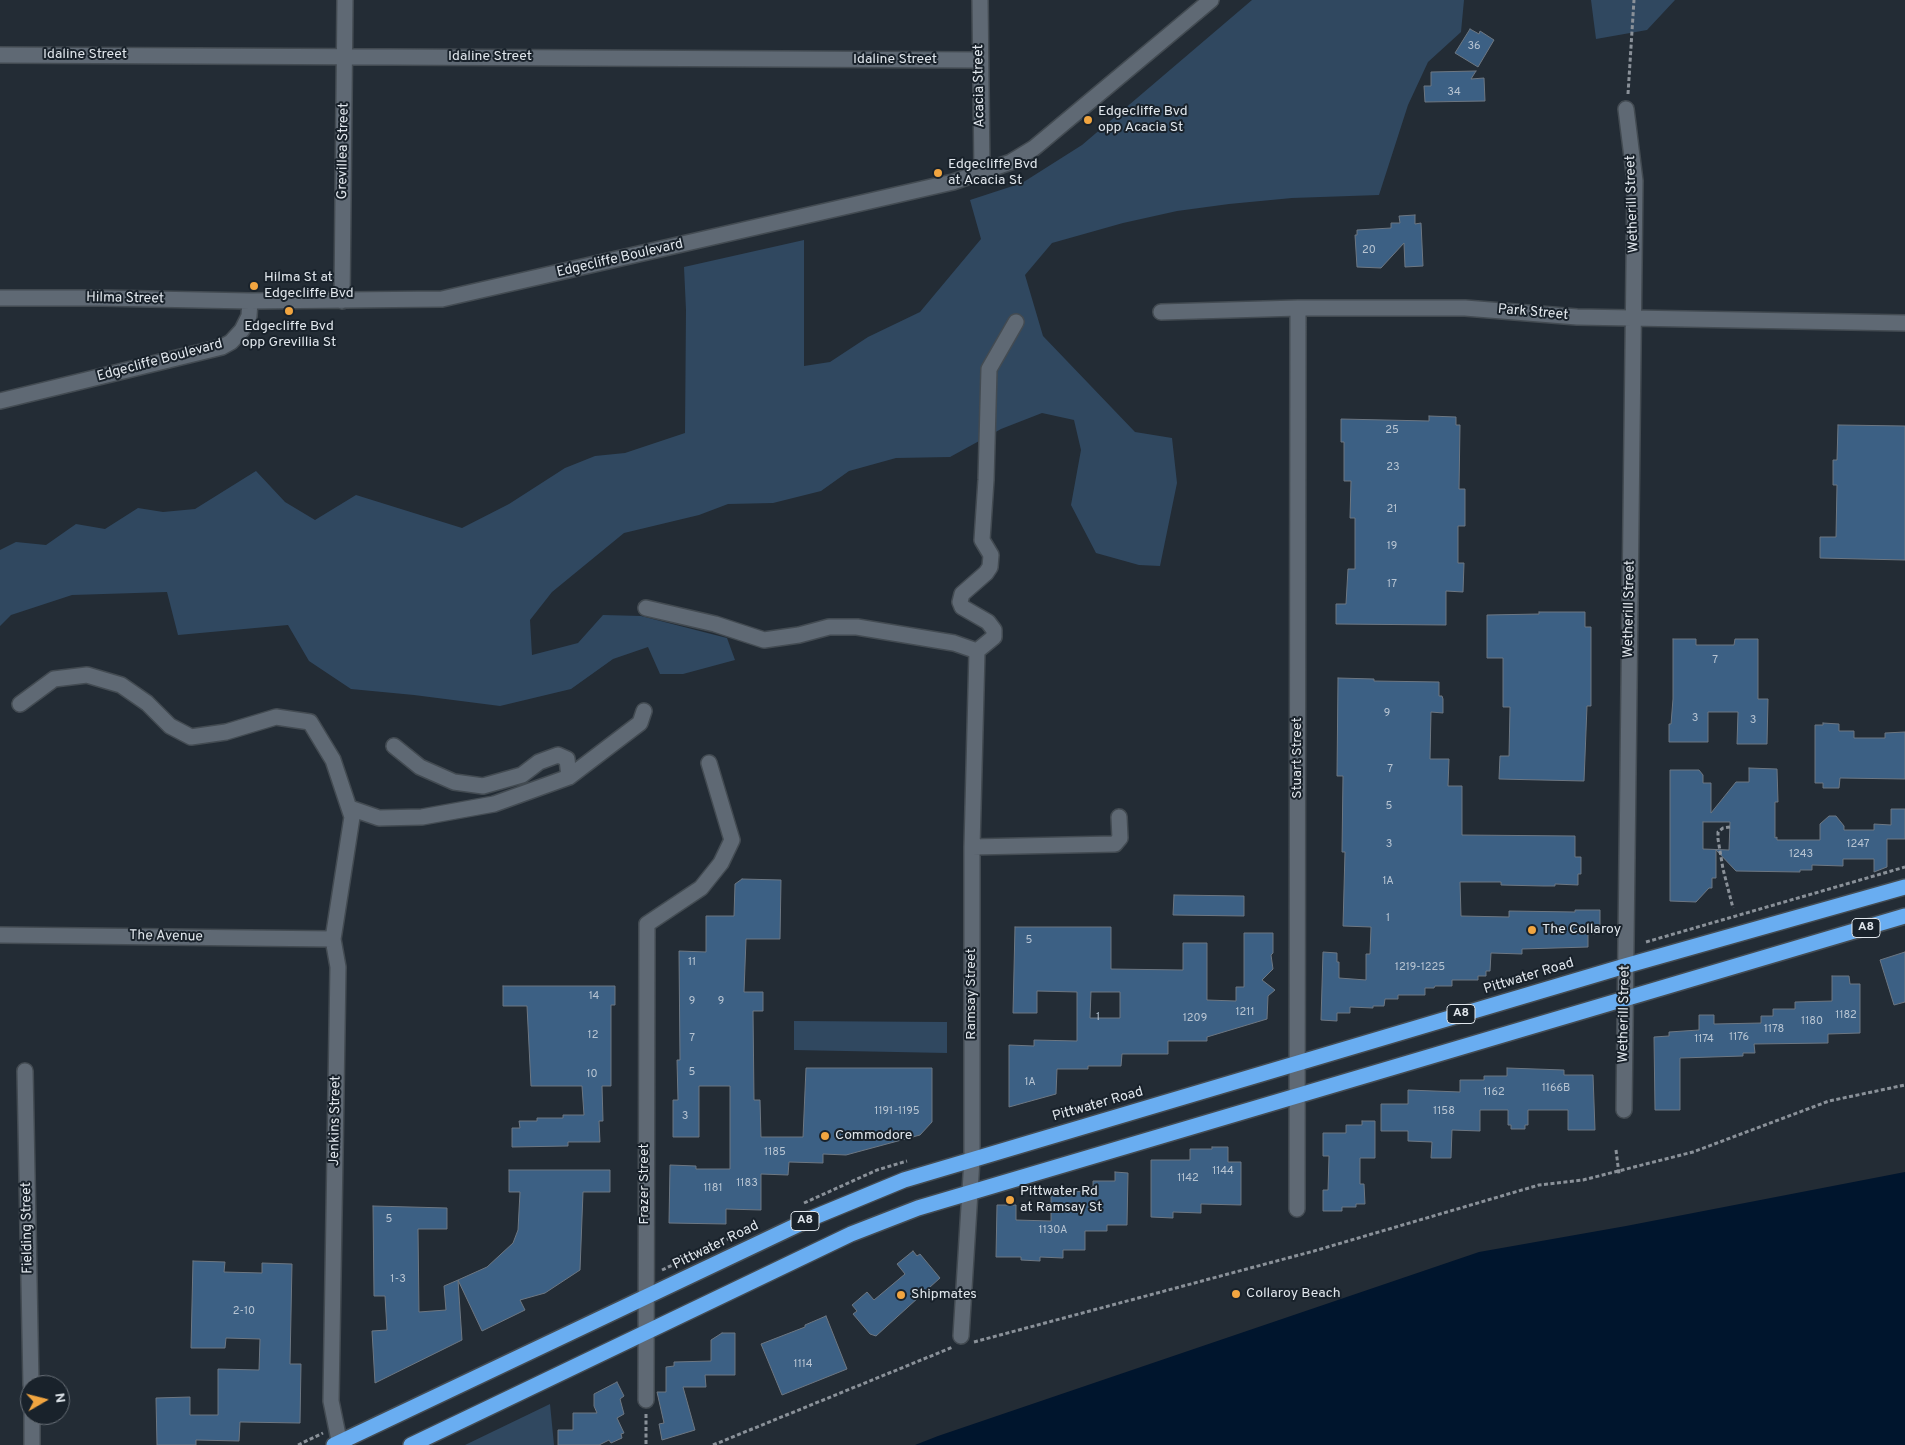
<!DOCTYPE html>
<html>
<head>
<meta charset="utf-8">
<style>
  body { margin:0 }
  #map { position:relative; width:1905px; height:1445px; overflow:hidden; background:#232c35; font-family:Overpass,sans-serif }
  canvas { display:block }
  .north { position:absolute; left:20px; top:1375px; width:50px; height:50px; box-sizing:border-box; background:#19222b; border:1px solid #697078; border-radius:50%; rotate:82deg; font-size:14px; font-weight:700; line-height:20px; text-align:center; color:#e0e6ec }
  .north::after { content:''; display:block; margin:auto; width:18px; height:22px; background:#f1a540; clip-path:polygon(50% 0,100% 100%,50% 72%,0 100%) }
</style>
</head>
<body>
<div id="map">
<canvas width="1905" height="1445"></canvas>
<div class="north">N</div>
</div>
<script>
const g = document.querySelector('canvas').getContext('2d');
g.lineJoin = 'round';
function fillPath(path, color) { g.fillStyle = color; g.fill(path, 'evenodd'); }
const shape = rows => new Path2D(rows.map(r => 'M' + r).join(''));
function trace(path, color, width, dash) { g.strokeStyle = color; g.lineWidth = width; g.lineCap = dash ? 'butt' : 'round'; g.setLineDash(dash || []); g.stroke(path); }
function label(font, color, halo, rows, align = 'center') {
  g.font = font + ' Overpass,sans-serif'; g.lineWidth = 4; g.setLineDash([]); g.textBaseline = 'middle'; g.strokeStyle = halo; g.fillStyle = color; for (const [text, x, y, turn = 0] of rows) {
    g.save(); g.translate(x, y); g.rotate((+turn || 0) * Math.PI / 180); g.textAlign = isNaN(turn) ? turn : align; if (halo) g.strokeText(text, 0, 0); g.fillText(text, 0, 0); g.restore();
  }
}
const green = shape([
  [1252,0,1464,0,1461,32,1428,62,1408,105,1379,195,1292,198,1229,204,1177,211,1123,223,1052,243,1025,275,1043,336,1135,432,1172,438,1177,483,1160,566,1139,565,1096,553,1071,505,1081,450,1074,420,1042,413,1001,429,950,457,896,458,849,471,821,491,773,503,728,504,699,515,624,533,552,592,530,620,532,655,578,643,603,615,641,616,727,638,735,660,683,674,660,674,648,647,613,659,571,689,500,706,414,695,351,689,309,661,288,625,178,635,167,592,72,595,11,615,0,626,0,550,16,542,46,545,76,524,105,529,138,508,163,512,195,509,256,471,285,502,315,520,356,495,462,528,509,504,565,468,595,456,625,453,685,433,686,310,684,267,804,240,804,366,830,362,868,337,920,312,981,239,970,200,1022,183,1082,145],
  [1591,0,1675,0,1647,30,1596,39],
  [794,1021,947,1022,947,1053,794,1050],
  [550,1404,554,1445,465,1445]
]);
const water = shape([
  [1905,1172,1905,1445,915,1445,938,1436,1479,1252,1626,1226]
]);
const building = shape([
  [1470,29,1479,34,1480,31,1494,40,1478,67,1455,53,1470,29],
  [1476,71,1471,79,1484,78,1485,101,1425,102,1424,86,1431,86,1431,72,1476,71],
  [1415,215,1415,224,1421,223,1423,266,1405,267,1404,243,1381,268,1357,267,1355,235,1357,235,1357,230,1391,228,1391,223,1400,223,1399,216,1415,215],
  [1429,416,1456,417,1456,425,1460,425,1459,489,1465,489,1465,526,1458,526,1458,563,1464,563,1463,592,1446,591,1446,625,1336,624,1336,604,1346,604,1348,569,1355,569,1355,518,1350,518,1351,481,1344,481,1344,442,1341,442,1341,419,1429,421,1429,416],
  [1838,425,1905,426,1905,560,1820,558,1820,537,1836,537,1837,485,1833,485,1833,460,1837,460,1838,425],
  [1539,612,1585,612,1585,627,1591,627,1591,706,1587,706,1584,781,1499,779,1500,756,1509,756,1510,707,1503,707,1503,658,1487,658,1487,615,1539,614,1539,612],
  [1673,639,1696,639,1696,645,1734,645,1735,639,1758,639,1758,699,1768,699,1767,744,1737,744,1738,712,1708,712,1708,742,1669,742,1669,724,1671,724,1673,699,1673,639],
  [1338,678,1374,679,1374,681,1439,682,1439,696,1442,696,1443,699,1443,713,1431,712,1430,759,1449,759,1448,786,1462,786,1462,835,1575,836,1575,857,1581,857,1581,874,1578,874,1578,885,1555,884,1555,886,1543,886,1501,885,1501,882,1460,882,1461,916,1509,917,1509,911,1575,912,1575,910,1600,910,1600,934,1588,934,1588,947,1522,949,1522,954,1491,953,1490,971,1486,971,1486,976,1478,976,1478,980,1452,980,1452,986,1435,986,1434,988,1425,988,1425,995,1398,995,1398,999,1385,999,1384,1006,1373,1006,1373,1008,1350,1007,1350,1013,1337,1013,1337,1021,1321,1020,1323,952,1337,953,1337,962,1339,962,1339,978,1366,980,1366,954,1370,954,1371,927,1343,926,1345,852,1342,852,1343,776,1337,776,1338,678],
  [1823,723,1839,724,1839,731,1854,731,1854,738,1885,738,1885,733,1905,732,1905,779,1840,778,1839,788,1823,788,1823,783,1815,783,1815,725,1823,725,1823,723],
  [1749,768,1777,769,1778,802,1775,802,1775,838,1777,837,1777,840,1820,840,1820,824,1829,816,1836,816,1844,826,1844,830,1874,830,1874,824,1891,825,1891,809,1905,809,1905,839,1887,839,1887,867,1874,872,1874,859,1843,859,1843,866,1812,865,1812,870,1800,870,1800,872,1736,871,1716,850,1716,878,1712,878,1712,888,1709,888,1696,902,1670,901,1670,770,1699,770,1703,775,1703,783,1711,783,1711,813,1736,782,1749,782,1749,768],
  [1703,822,1730,822,1729,850,1703,849,1703,822],
  [742,879,781,880,780,939,746,939,744,992,763,992,763,1011,753,1011,754,1100,760,1100,761,1137,803,1137,806,1068,932,1068,932,1122,920,1135,846,1155,823,1154,823,1163,789,1162,788,1175,761,1174,761,1210,726,1209,726,1224,669,1223,670,1165,696,1166,696,1169,730,1169,730,1086,699,1086,699,1137,673,1137,673,1100,678,1100,677,1060,680,1060,679,951,706,952,706,916,734,916,735,884,742,879],
  [1174,895,1244,896,1244,916,1173,915,1174,895],
  [1015,927,1111,927,1111,969,1183,970,1183,943,1207,943,1207,1000,1236,1001,1236,987,1244,987,1244,933,1273,933,1273,953,1271,955,1273,969,1262,980,1275,990,1268,996,1267,1019,1207,1037,1207,1041,1168,1041,1168,1054,1122,1054,1121,1066,1088,1066,1088,1069,1057,1069,1056,1094,1009,1107,1009,1045,1034,1046,1034,1040,1077,1041,1077,992,1037,991,1037,1013,1013,1013,1015,927],
  [1091,992,1120,992,1120,1018,1090,1018,1091,992],
  [1905,952,1905,1002,1894,1005,1880,960,1905,952],
  [1832,976,1849,976,1850,984,1860,984,1860,1033,1828,1034,1828,1043,1754,1044,1755,1053,1743,1053,1743,1056,1680,1058,1680,1110,1655,1110,1654,1037,1669,1036,1669,1032,1699,1030,1699,1015,1714,1015,1714,1024,1761,1023,1761,1016,1773,1016,1773,1009,1795,1009,1795,1002,1832,1001,1832,976],
  [503,986,615,986,615,1005,611,1005,611,1086,602,1086,603,1121,599,1121,600,1142,568,1142,568,1146,512,1147,512,1128,520,1128,519,1121,537,1121,537,1118,563,1118,563,1115,584,1115,582,1086,531,1086,527,1006,503,1006,503,986],
  [1507,1068,1564,1070,1564,1075,1593,1075,1595,1130,1568,1130,1568,1110,1528,1110,1528,1125,1525,1125,1525,1129,1511,1129,1511,1125,1508,1125,1508,1110,1480,1110,1480,1131,1452,1130,1451,1158,1431,1158,1432,1142,1408,1141,1408,1131,1381,1131,1381,1104,1408,1104,1408,1090,1460,1092,1460,1080,1484,1080,1484,1076,1507,1076,1507,1068],
  [1362,1121,1375,1121,1375,1158,1360,1158,1360,1184,1364,1184,1365,1204,1356,1204,1356,1207,1342,1207,1342,1211,1323,1211,1323,1190,1328,1190,1329,1156,1323,1156,1323,1133,1346,1133,1346,1125,1362,1125,1362,1121],
  [1212,1147,1228,1147,1228,1162,1241,1162,1241,1205,1201,1204,1201,1213,1173,1212,1173,1218,1151,1217,1151,1160,1190,1160,1190,1149,1212,1149,1212,1147],
  [509,1170,610,1170,610,1192,583,1192,580,1270,545,1293,520,1300,525,1310,482,1331,458,1280,487,1267,513,1243,518,1230,520,1192,509,1192,509,1170],
  [1115,1172,1128,1173,1127,1225,1107,1225,1107,1231,1085,1231,1085,1250,1063,1250,1063,1258,1040,1257,1040,1261,1021,1260,1021,1257,996,1257,997,1205,1016,1205,1016,1220,1051,1221,1051,1190,1088,1192,1088,1187,1093,1187,1093,1181,1115,1181,1115,1172],
  [373,1206,447,1208,447,1229,418,1229,419,1312,446,1310,444,1286,458,1280,462,1340,375,1383,372,1331,387,1330,385,1296,374,1296,373,1206],
  [913,1251,917,1256,920,1254,940,1278,876,1336,870,1334,853,1314,857,1311,852,1305,867,1292,874,1300,905,1274,897,1264,913,1251],
  [193,1261,225,1262,224,1272,262,1273,262,1263,292,1264,290,1364,301,1364,300,1423,240,1422,239,1441,196,1440,196,1445,157,1445,156,1398,190,1397,190,1415,218,1415,218,1369,259,1370,260,1339,226,1338,225,1348,191,1348,193,1261],
  [826,1316,847,1369,782,1395,761,1344,805,1327,805,1325,826,1316],
  [722,1333,735,1333,735,1375,705,1375,706,1387,683,1387,695,1430,662,1440,659,1424,664,1423,657,1392,666,1392,666,1367,674,1366,674,1362,711,1361,711,1340,722,1333],
  [617,1382,624,1396,620,1399,624,1414,617,1418,624,1433,621,1434,622,1438,611,1443,609,1440,599,1445,558,1445,558,1430,573,1430,573,1413,597,1413,594,1406,594,1394,617,1382]
]);
const path = shape([
  [1628,94,1634,0],
  [1730,827,1723,828,1718,832,1718,839,1723,869,1733,908],
  [1646,942,1905,867],
  [1616,1150,1619,1174],
  [804,1203,877,1170,907,1161],
  [662,1270,751,1228],
  [974,1342,1314,1251,1539,1185,1583,1180,1693,1152,1829,1101,1905,1085],
  [646,1414,646,1445],
  [298,1445,323,1433],
  [713,1445,953,1347]
]);
const minor = shape([
  [980,0,982,173],
  [0,55,979,60],
  [0,298,101,298,250,301,442,299,953,182,1011,162,1034,148,1211,0],
  [342,301,345,0],
  [1161,312,1298,308,1465,308,1577,317,1905,323],
  [0,401,222,347,231,342,242,330,249,316,250,301],
  [646,608,715,624,764,640,799,635,829,627,857,627,954,643,977,651],
  [977,651,994,637,994,630,988,622,962,607,960,602,962,594,986,573,990,567,991,555,982,540,986,480,989,369,1016,322],
  [20,704,54,679,87,675,121,685,147,703,170,726,191,737,226,732,276,717,310,722,333,760,352,817,333,939,338,967,331,1401,340,1445],
  [394,746,420,767,454,782,483,786,522,775,539,762,558,755,567,759,569,777],
  [350,808,379,818,422,817,494,804,569,777,640,723,644,711],
  [972,847,1115,844,1120,838,1119,817],
  [0,935,333,939],
  [25,1071,31,1385],
  [1624,1110,1635,181,1626,109],
  [1297,1209,1298,308],
  [961,1336,972,1159,972,847,977,651],
  [646,1400,647,924,701,888,721,863,732,840,709,763],
  [32,1415,32,1445]
]);
const highway = shape([
  [334,1445,812,1218,904,1180,1625,966,1905,887],
  [411,1445,851,1234,918,1208,1905,916]
]);
const markers = [
  [1088,120,5,"#f1a540"],
  [938,173,5,"#f1a540"],
  [254,286,5,"#f1a540"],
  [289,311,5,"#f1a540"],
  [1532,930,5,"#f1a540"],
  [825,1136,5,"#f1a540"],
  [1010,1200,5,"#f1a540"],
  [1236,1294,5,"#f1a540"],
  [901,1295,5,"#f1a540"]
];
const numberNames = [
  ["36",1474,47],
  ["34",1454,93],
  ["20",1369,251],
  ["25",1392,431],
  ["23",1393,468],
  ["21",1392,510],
  ["19",1392,547],
  ["17",1392,585],
  ["7",1715,661],
  ["9",1387,714],
  ["3",1695,719],
  ["3",1753,721],
  ["7",1390,770],
  ["5",1389,807],
  ["3",1389,845],
  ["1247",1858,845],
  ["1243",1801,855],
  ["1A",1388,882],
  ["1",1388,919],
  ["5",1029,941],
  ["11",692,963],
  ["1219-1225",1420,968],
  ["14",594,997],
  ["9",692,1002],
  ["9",721,1002],
  ["1211",1245,1013],
  ["1182",1846,1016],
  ["1",1098,1018],
  ["1209",1195,1019],
  ["1180",1812,1022],
  ["1178",1774,1030],
  ["12",593,1036],
  ["1176",1739,1038],
  ["7",692,1039],
  ["1174",1704,1040],
  ["5",692,1073],
  ["10",592,1075],
  ["1A",1030,1083],
  ["1166B",1556,1089],
  ["1162",1494,1093],
  ["1191-1195",897,1112],
  ["1158",1444,1112],
  ["3",685,1117],
  ["1185",775,1153],
  ["1144",1223,1172],
  ["1142",1188,1179],
  ["1183",747,1184],
  ["1181",713,1189],
  ["5",389,1220],
  ["1130A",1053,1231],
  ["1-3",398,1280],
  ["2-10",244,1312],
  ["1114",803,1365]
];
const shields = [
  [1866,928,28],
  [1461,1014,28],
  [805,1221,28]
];
const shieldNames = [
  ["A8",1866,928],
  ["A8",1461,1014],
  ["A8",805,1221]
];
const streetNames = [
  ["Idaline Street",85,55],
  ["Idaline Street",490,57],
  ["Idaline Street",895,60],
  ["Acacia Street",980,86,-91],
  ["Grevillea Street",344,151,-89],
  ["Wetherill Street",1633,204,-92],
  ["Edgecliffe Boulevard",620,259,-13],
  ["Hilma Street",125,299,1],
  ["Park Street",1533,313,5],
  ["Edgecliffe Boulevard",160,361,-15],
  ["Wetherill Street",1630,609,-89],
  ["Stuart Street",1298,758,-90],
  ["The Avenue",166,937,1],
  ["Pittwater Road",1529,977,-17],
  ["Ramsay Street",972,994,-90],
  ["Wetherill Street",1625,1014,-89],
  ["Pittwater Road",1098,1105,-16],
  ["Jenkins Street",336,1121,-89],
  ["Frazer Street",645,1184,-90],
  ["Fielding Street",28,1228,-91],
  ["Pittwater Road",716,1246,-26]
];
const poiNames = [
  ["Edgecliffe Bvd",1098,112],
  ["opp Acacia St",1098,128],
  ["Edgecliffe Bvd",948,165],
  ["at Acacia St",948,181],
  ["Hilma St at",264,278],
  ["Edgecliffe Bvd",264,294],
  ["Edgecliffe Bvd",289,327,"center"],
  ["opp Grevillia St",289,343,"center"],
  ["The Collaroy",1542,930],
  ["Commodore",835,1136],
  ["Pittwater Rd",1020,1192],
  ["at Ramsay St",1020,1208],
  ["Collaroy Beach",1246,1294],
  ["Shipmates",911,1295]
];
fillPath(green, '#304860');
fillPath(water, '#00152d');
fillPath(building, '#3c6084');
trace(building, '#6d7782', 1);
trace(minor, '#434b52', 18);
trace(highway, '#434b52', 18);
trace(path, '#8a9199', 3, [4, 2.5]);
trace(minor, '#5f6974', 15);
trace(highway, '#69adf1', 15);
for (const [x, y, r, color] of markers) { const dot = new Path2D(); dot.arc(x, y, r, 0, 2 * Math.PI); g.fillStyle = color; g.fill(dot); trace(dot, '#19222b', 2); }
label('11px', '#b7c4d2', null, numberNames);
for (const [x, y, w] of shields) { const box = new Path2D(); box.roundRect(x - w / 2, y - 9.5, w, 19, 4); g.fillStyle = '#19222b'; g.fill(box); trace(box, '#e0e6ec', 1); }
label('bold 12px', '#e0e6ec', null, shieldNames);
label('14px', '#e0e6ec', '#19222b', streetNames);
label('14px', '#e0e6ec', '#19222b', poiNames, 'left');
</script>
</body>
</html>
